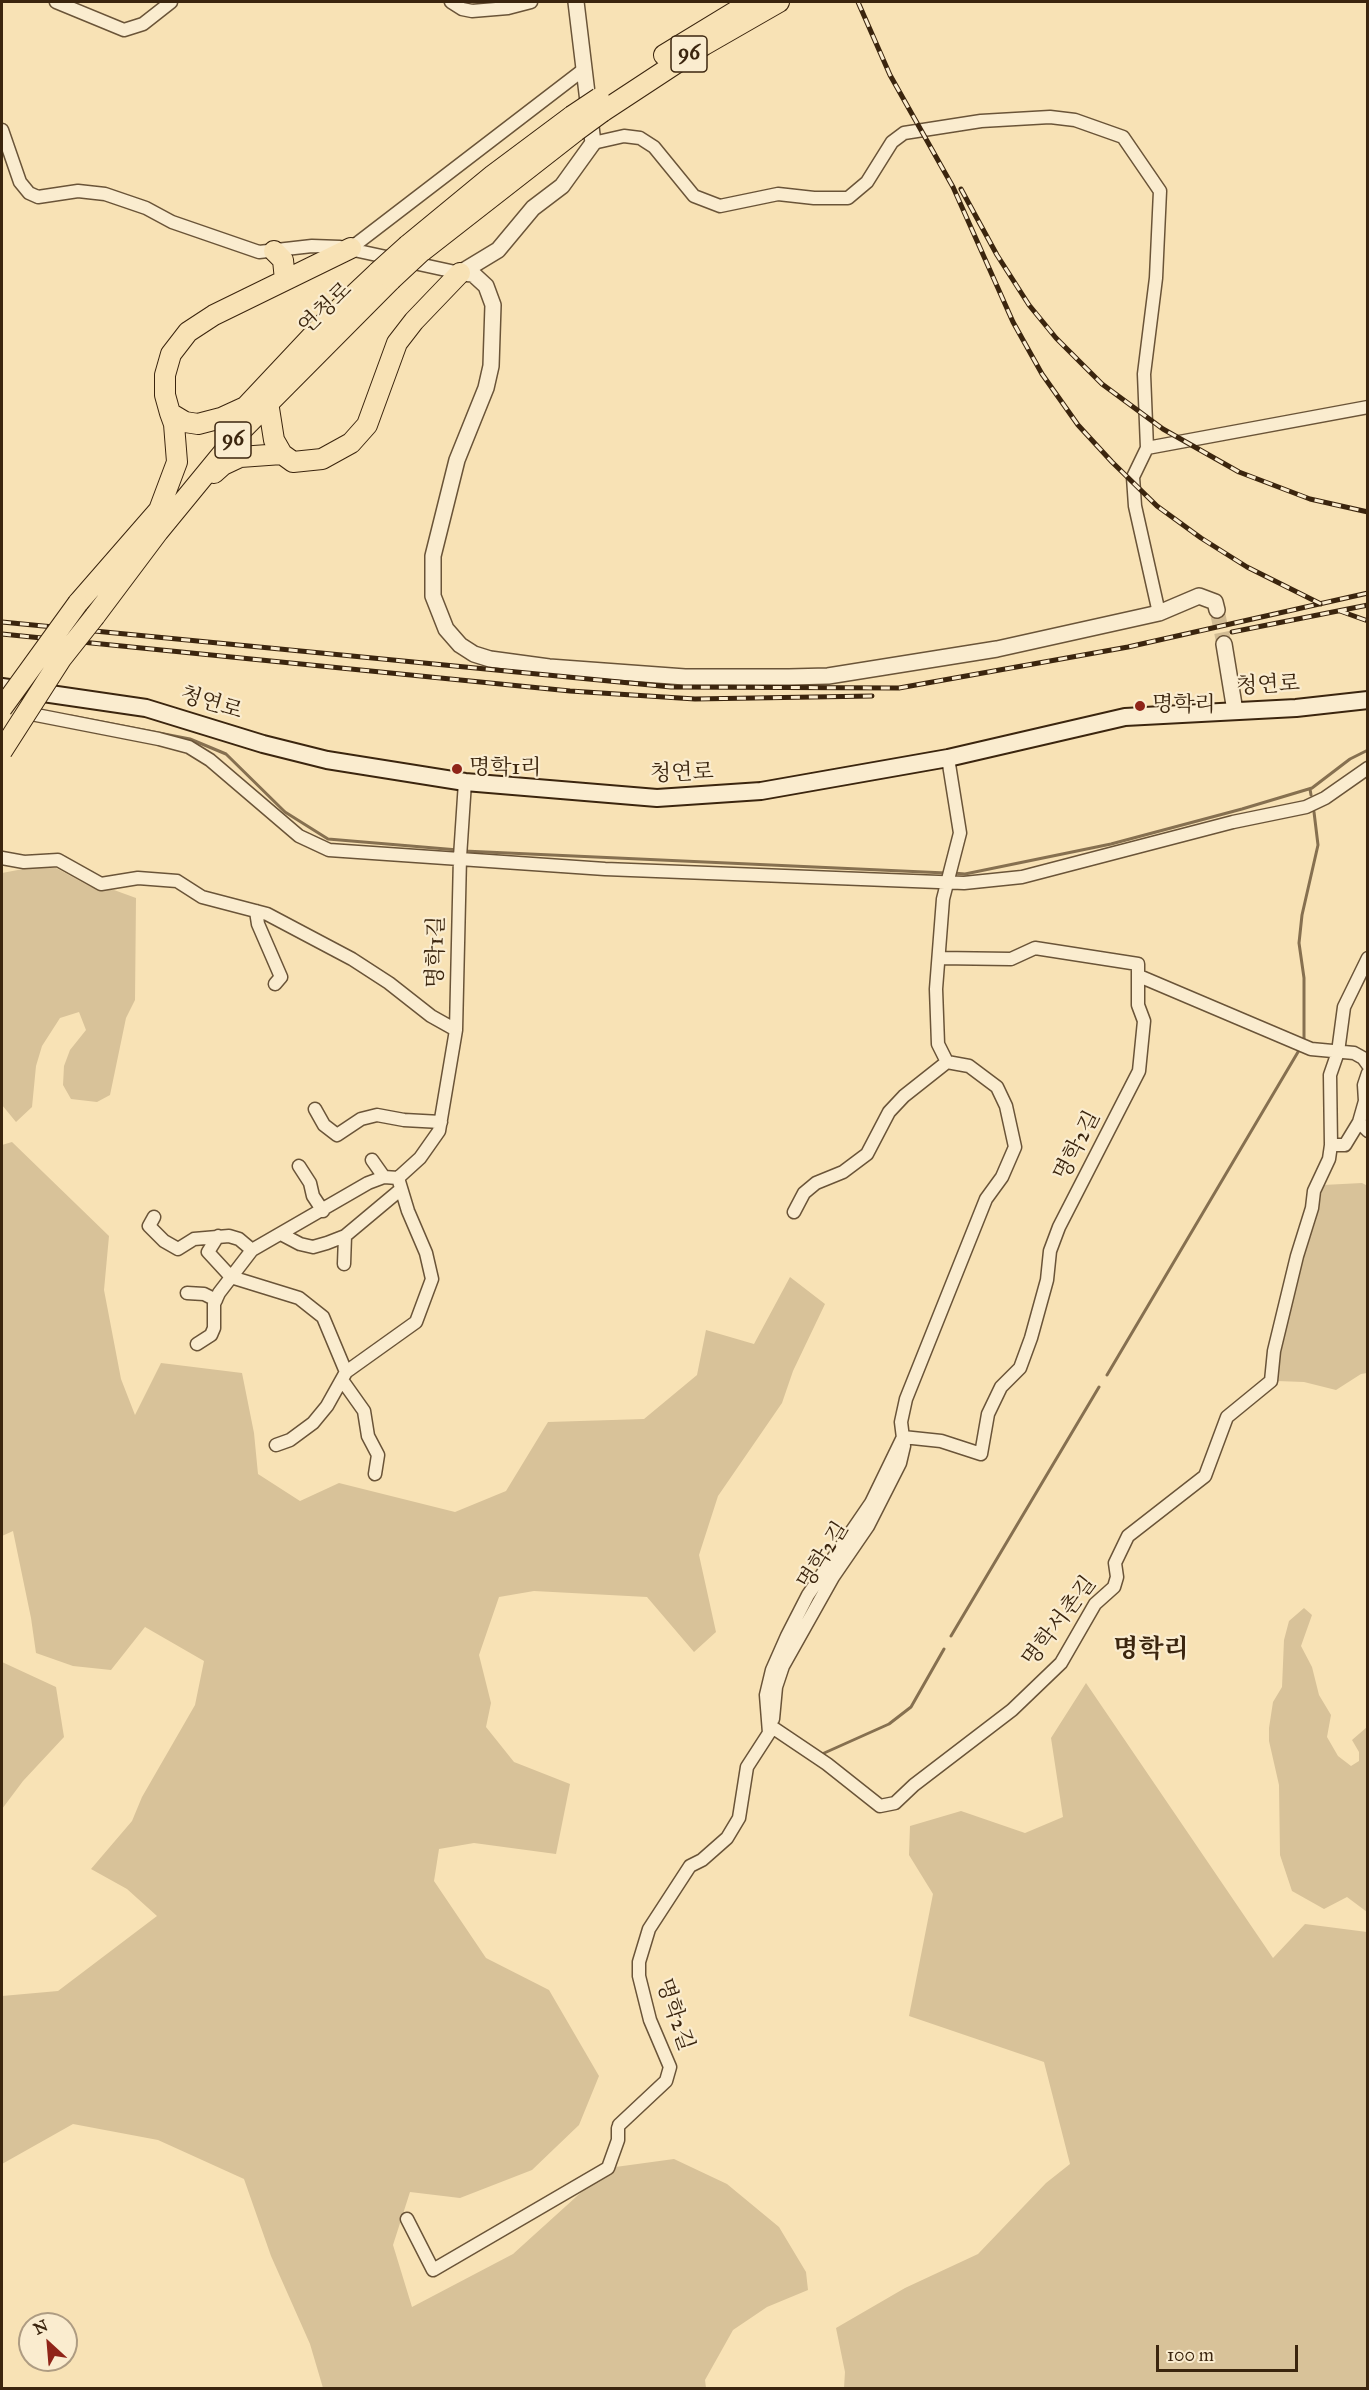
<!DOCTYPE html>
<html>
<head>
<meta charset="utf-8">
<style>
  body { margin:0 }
  #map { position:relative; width:1369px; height:2390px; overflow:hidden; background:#f8e2b5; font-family:"IM FELL Great Primer",serif }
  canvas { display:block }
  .frame { position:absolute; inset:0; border:3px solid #3b250e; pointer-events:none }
  .north { position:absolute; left:18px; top:2312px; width:60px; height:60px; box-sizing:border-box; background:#faeccf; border:2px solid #ae9c82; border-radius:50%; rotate:334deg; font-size:16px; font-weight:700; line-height:24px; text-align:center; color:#3b250e }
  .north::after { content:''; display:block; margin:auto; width:21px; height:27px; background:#8f2418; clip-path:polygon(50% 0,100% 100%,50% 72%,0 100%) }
  .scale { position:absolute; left:1156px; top:2345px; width:142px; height:27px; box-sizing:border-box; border:3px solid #3b250e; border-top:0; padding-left:8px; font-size:18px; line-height:21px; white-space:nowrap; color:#3b250e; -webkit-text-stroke:4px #faeccf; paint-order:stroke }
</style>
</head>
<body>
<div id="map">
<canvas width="1369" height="2390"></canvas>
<div class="frame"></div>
<div class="north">N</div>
<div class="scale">100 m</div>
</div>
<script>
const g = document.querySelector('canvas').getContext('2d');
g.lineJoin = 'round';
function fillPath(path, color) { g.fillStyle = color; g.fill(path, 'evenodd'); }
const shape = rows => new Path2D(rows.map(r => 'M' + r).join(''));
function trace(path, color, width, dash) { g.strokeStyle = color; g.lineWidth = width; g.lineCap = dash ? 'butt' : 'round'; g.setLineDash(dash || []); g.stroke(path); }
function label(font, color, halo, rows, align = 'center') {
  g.font = font + ' "IM FELL Great Primer","Noto Serif KR",serif'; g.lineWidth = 4.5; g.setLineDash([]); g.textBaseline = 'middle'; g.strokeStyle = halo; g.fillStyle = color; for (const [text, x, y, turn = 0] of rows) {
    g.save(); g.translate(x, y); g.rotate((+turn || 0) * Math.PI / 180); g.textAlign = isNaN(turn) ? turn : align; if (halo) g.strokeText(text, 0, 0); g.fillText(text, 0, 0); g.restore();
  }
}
const green = shape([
  [39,866,56,868,91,887,114,890,136,898,135,1000,126,1018,110,1095,97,1102,71,1099,63,1085,64,1066,70,1050,86,1030,79,1012,60,1018,42,1046,36,1066,32,1107,16,1122,2,1105,2,873],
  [12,1142,109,1236,104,1290,121,1379,135,1415,161,1363,242,1373,254,1433,258,1474,300,1501,339,1483,455,1512,506,1491,548,1422,644,1419,697,1375,706,1330,754,1344,790,1277,825,1304,793,1371,782,1403,718,1496,699,1555,716,1632,694,1652,647,1597,534,1591,499,1597,479,1655,491,1703,486,1727,514,1762,570,1784,556,1854,474,1843,439,1849,434,1881,486,1958,549,1990,599,2076,579,2125,532,2170,460,2198,410,2192,393,2245,412,2307,513,2254,608,2168,674,2159,727,2184,779,2227,806,2272,808,2290,767,2307,733,2330,705,2380,706,2388,323,2388,310,2344,271,2256,244,2179,158,2140,73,2124,2,2164,2,1996,58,1991,157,1916,127,1889,91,1869,132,1821,142,1797,195,1705,204,1661,145,1627,111,1670,73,1666,36,1653,31,1618,13,1531,2,1536,2,1145],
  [1362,1183,1368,1186,1367,1373,1361,1374,1336,1390,1304,1382,1277,1381,1279,1361,1301,1263,1315,1223,1323,1185],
  [1304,1608,1312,1615,1301,1646,1312,1667,1319,1695,1331,1715,1327,1737,1338,1756,1351,1766,1359,1761,1359,1752,1352,1740,1367,1727,1367,1912,1347,1897,1324,1909,1292,1891,1280,1855,1279,1785,1269,1741,1269,1728,1273,1702,1282,1687,1284,1640,1289,1621],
  [2,1662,56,1687,64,1737,23,1781,2,1809],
  [1086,1683,1273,1958,1305,1924,1367,1932,1367,2388,844,2388,845,2372,836,2328,905,2288,978,2254,1046,2183,1070,2164,1044,2062,909,2016,933,1894,909,1855,910,1826,961,1811,1025,1833,1063,1817,1051,1738]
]);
const stream = shape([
  [71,716,190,739,226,754,285,812,328,839,458,850],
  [1310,789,1311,795],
  [464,851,946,873],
  [953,873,965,874,1111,844,1242,809,1312,788,1350,759,1368,750],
  [1304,1040,1304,978,1299,943,1302,915,1318,845,1314,812],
  [1107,1375,1298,1052],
  [951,1636,1099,1387],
  [822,1754,889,1724,911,1707,944,1649]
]);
const tertiaryTunnel = shape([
  [1217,610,1224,644]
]);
const minor = shape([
  [56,2,124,30,143,24,171,2],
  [451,2,462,9,472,11,508,8,531,2],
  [2,130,20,182,29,193,38,197,78,191,105,194,146,208,172,222,259,252,312,246,340,247,460,273],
  [593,143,624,136,640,138,654,147,694,196,720,206,778,194,814,198,848,198,867,182,892,142,904,133,981,121,1050,117,1075,120,1123,137,1160,191,1156,278,1144,374,1147,448,1368,407],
  [351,248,583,70],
  [1147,448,1133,477,1135,506,1159,613],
  [26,713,159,739,189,747,210,760,299,836,329,850,605,869,964,883,1022,877,1233,822,1306,807,1325,798,1368,768],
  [2,858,24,862,58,860,101,884,138,878,177,881,202,897,267,914,352,959,389,983,431,1016,456,1030],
  [256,911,258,924,281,977,275,984],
  [1139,976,1311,1049,1354,1053,1363,1058,1368,1065],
  [315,1109,324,1125,337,1135,361,1119,377,1115,404,1120,441,1122],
  [1359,1122,1368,1131],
  [1331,1145,1345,1145,1359,1122,1365,1101,1364,1085,1368,1073],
  [372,1160,384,1177],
  [299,1166,310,1183,313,1196,323,1211],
  [794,1212,804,1193,816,1183,843,1172,867,1154,889,1112,904,1096,947,1062,938,1044,936,989,943,899,960,833,948,758],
  [154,1217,149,1226,164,1241,178,1249,194,1239,229,1236,239,1239,252,1250],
  [281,1234,300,1244,313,1247,327,1243,345,1236,400,1190],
  [218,1236,208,1252,231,1277,299,1298,323,1317,346,1372],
  [344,1264,345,1236],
  [187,1293,204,1294,216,1300],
  [197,1344,211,1335,214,1328,214,1304,219,1293,252,1250,368,1183,384,1177,398,1178,420,1158,439,1131,456,1030,460,857,465,782],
  [342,1380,364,1411,368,1436,378,1455,375,1474],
  [276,1445,290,1440,313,1423,327,1406,346,1372,416,1322,432,1279,426,1253,408,1211,398,1178],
  [773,1719,776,1687,783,1666,833,1577,868,1526,900,1463,904,1446,901,1422,906,1399,986,1199,1002,1177,1015,1147,1006,1106,997,1087,969,1066,947,1062],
  [772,1727,827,1764,880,1806,895,1803,914,1785,1012,1710,1061,1663,1095,1604,1114,1587,1117,1577,1115,1563,1128,1536,1205,1476,1227,1417,1271,1381,1274,1351,1297,1256,1312,1208,1314,1191,1329,1159,1331,1145,1330,1075,1338,1052,1344,1007,1368,958],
  [619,2125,666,2081,670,2067,650,2020,639,1976,639,1962,649,1929,690,1866,702,1860,727,1838,739,1818,747,1767,769,1733,766,1695,772,1670,787,1636,808,1595,871,1503,903,1437,941,1441,981,1454,988,1414,1001,1387,1020,1368,1031,1338,1047,1280,1050,1251,1059,1227,1139,1071,1144,1021,1138,1005,1138,964,1035,948,1011,959,939,958],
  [407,2219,433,2270,608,2168,618,2140,618,2128]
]);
const tertiary = shape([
  [576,2,593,143,562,186,533,208,498,250,460,273,473,274,486,286,493,305,491,366,486,388,457,460,433,556,433,596,446,629,460,645,474,654,490,659,549,667,685,677,789,677,828,676,997,649,1159,613,1199,596,1215,602,1217,610],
  [1224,644,1235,711]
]);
const secondary = shape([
  [2,687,146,708,263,744,327,760,465,782,657,798,761,791,948,758,1125,717,1296,708,1368,700]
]);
const trunk = shape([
  [664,55,751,2],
  [602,112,704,45,779,2],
  [408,245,493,175,572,116],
  [274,251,283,260,285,280],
  [421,252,576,131],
  [170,413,165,395,165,375,171,354,188,332,214,315,351,248],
  [235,418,327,320,378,272],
  [282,454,293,462,322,459,351,443,367,425,397,343,414,321,460,273],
  [214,473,223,465,240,457,282,454,274,440,268,402],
  [159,510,177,462,174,424,170,413,185,422,198,424,221,418,245,407],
  [78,603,159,510],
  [95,616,158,532,240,432,391,280]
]);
const rail = shape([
  [858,2,890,75,953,187,1013,322,1042,374,1078,425,1112,462,1157,506,1201,538,1247,567,1321,604],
  [961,189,997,255,1029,305,1056,338,1102,384,1163,429,1239,472,1310,499,1368,512],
  [1340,611,1368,621],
  [2,622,671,687,899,688,1128,647,1368,593],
  [1232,632,1368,605],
  [2,634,570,691,695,699,872,696]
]);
const trunkBridge = shape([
  [572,116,599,98],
  [576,131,602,112],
  [378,272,408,245],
  [391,280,421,252],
  [2,708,78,603],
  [2,751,61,659,95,616]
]);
const markers = [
  [1140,706,6,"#8f2418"],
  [457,769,6,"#8f2418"]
];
const shields = [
  [689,54,36],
  [233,440,36]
];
const shieldNames = [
  ["96",689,54],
  ["96",233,440]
];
const streetNames = [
  ["연청로",326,309,-44],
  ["청연로",1268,686,-3],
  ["청연로",211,704,17],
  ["청연로",682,774,-2],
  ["명학1길",437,952,-89],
  ["명학2길",1078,1146,-63],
  ["명학2길",824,1556,-58],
  ["명학서촌길",1060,1622,-53],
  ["명학2길",674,2015,71]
];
const poiNames = [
  ["명학리",1152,706],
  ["명학1리",469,769]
];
const quarterNames = [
  ["명학리",1151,1651]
];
fillPath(green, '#d8c299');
trace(stream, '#867050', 3);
trace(tertiaryTunnel, '#d2bc94', 15, [15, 8]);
trace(minor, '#6a5438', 15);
trace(tertiary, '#6a5438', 18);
trace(secondary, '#3b250e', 20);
trace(trunk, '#3b250e', 22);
trace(minor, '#faeccf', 12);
trace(tertiary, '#faeccf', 15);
trace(secondary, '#faeccf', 16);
trace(trunk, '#f8e2b5', 20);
trace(rail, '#3b250e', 5);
trace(rail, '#faeccf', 3, [9]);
trace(trunkBridge, '#3b250e', 22, []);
trace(trunkBridge, '#f8e2b5', 20);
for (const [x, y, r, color] of markers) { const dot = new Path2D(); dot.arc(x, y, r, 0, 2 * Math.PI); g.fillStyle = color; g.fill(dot); trace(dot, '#faeccf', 2); }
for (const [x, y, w] of shields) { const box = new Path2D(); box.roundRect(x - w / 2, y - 18, w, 36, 4.5); g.fillStyle = '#faeccf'; g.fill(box); trace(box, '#3b250e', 1.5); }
label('bold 21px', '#3b250e', null, shieldNames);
label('22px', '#3b250e', '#faeccf', streetNames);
label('22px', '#3b250e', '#faeccf', poiNames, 'left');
label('bold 26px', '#3b250e', '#faeccf', quarterNames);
</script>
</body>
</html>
